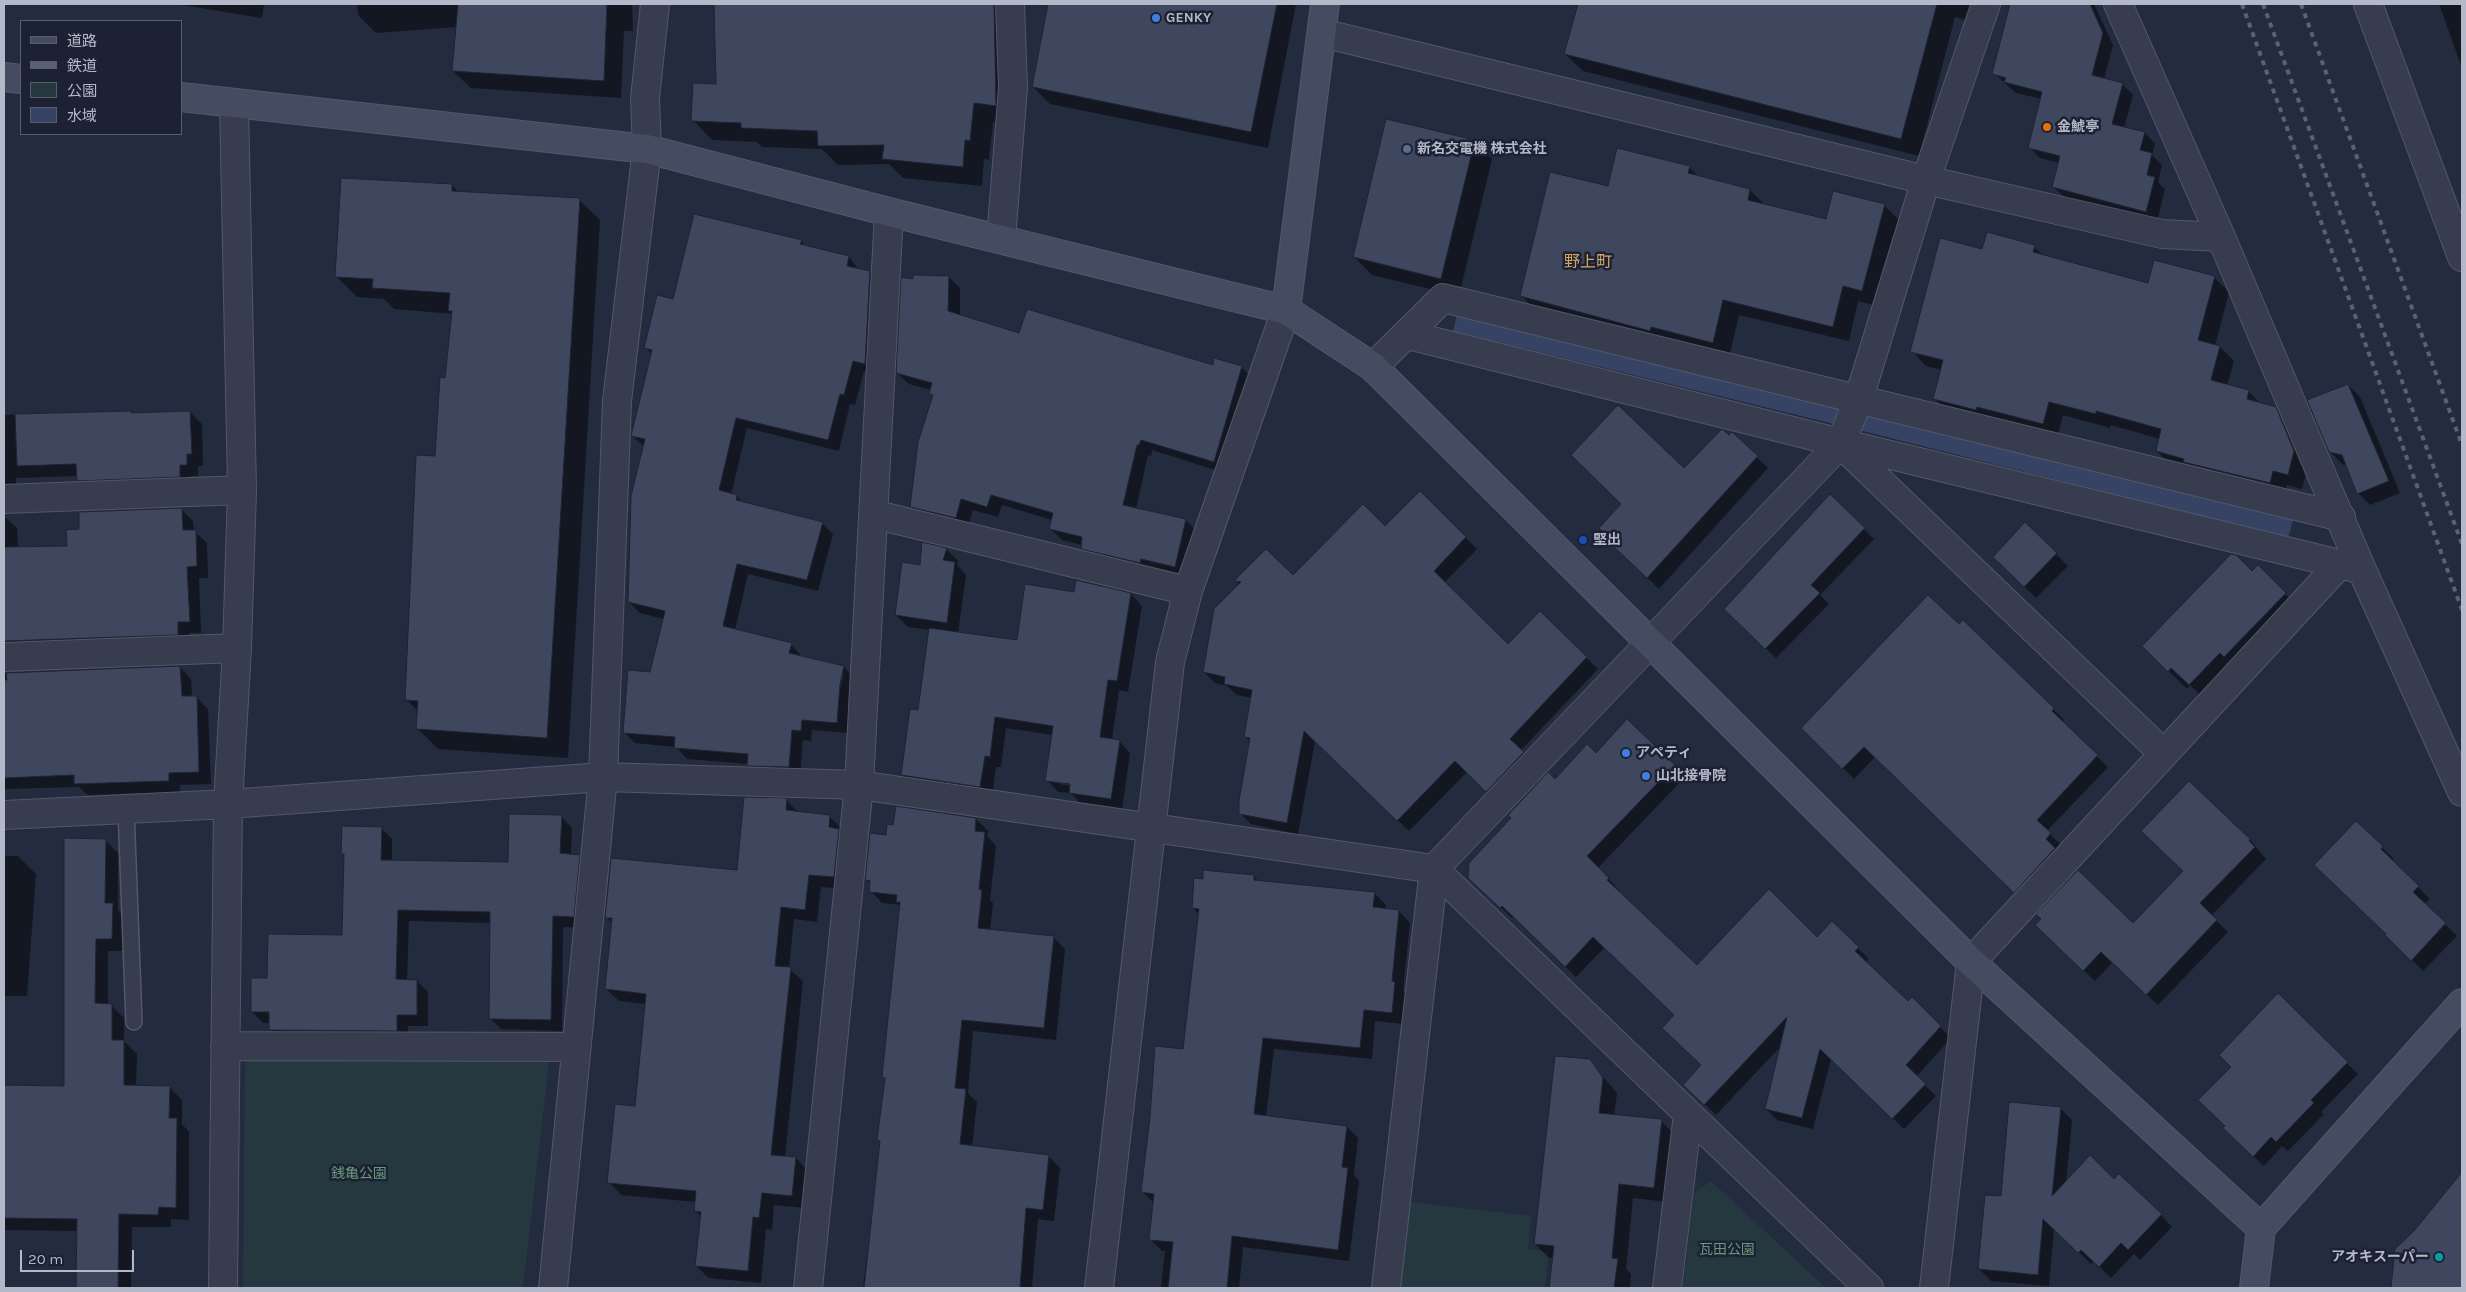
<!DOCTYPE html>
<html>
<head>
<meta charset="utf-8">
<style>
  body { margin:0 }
  #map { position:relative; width:2466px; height:1292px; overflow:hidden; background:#232b3e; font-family:Karla,"Noto Sans JP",sans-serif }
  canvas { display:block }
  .frame { position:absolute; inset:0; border:5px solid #b3b9c9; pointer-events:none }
  .legend { position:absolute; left:20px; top:20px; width:162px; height:115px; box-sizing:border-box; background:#1c2233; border:1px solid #585e6f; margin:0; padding:6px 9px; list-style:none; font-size:15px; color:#b3b9c9 }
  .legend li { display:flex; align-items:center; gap:10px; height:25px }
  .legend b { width:25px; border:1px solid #585e6f }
  .scale { position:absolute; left:20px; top:1250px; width:114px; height:22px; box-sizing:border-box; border:2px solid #b3b9c9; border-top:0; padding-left:6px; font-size:15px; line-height:18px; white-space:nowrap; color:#b3b9c9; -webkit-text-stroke:4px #1c2233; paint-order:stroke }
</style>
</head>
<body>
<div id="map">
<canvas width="2466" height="1292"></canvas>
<div class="frame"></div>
<ul class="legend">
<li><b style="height:6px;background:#454c61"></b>道路</li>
<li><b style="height:6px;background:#596175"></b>鉄道</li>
<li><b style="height:14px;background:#25383f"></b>公園</li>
<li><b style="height:14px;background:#374365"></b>水域</li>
</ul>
<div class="scale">20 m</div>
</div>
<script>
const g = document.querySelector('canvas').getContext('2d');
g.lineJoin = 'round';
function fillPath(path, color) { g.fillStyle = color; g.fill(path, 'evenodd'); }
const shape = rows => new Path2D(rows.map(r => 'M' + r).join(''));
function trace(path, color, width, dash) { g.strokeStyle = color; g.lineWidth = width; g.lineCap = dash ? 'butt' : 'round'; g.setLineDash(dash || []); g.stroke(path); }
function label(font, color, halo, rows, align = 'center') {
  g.font = font + ' Karla,"Noto Sans JP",sans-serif'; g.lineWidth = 5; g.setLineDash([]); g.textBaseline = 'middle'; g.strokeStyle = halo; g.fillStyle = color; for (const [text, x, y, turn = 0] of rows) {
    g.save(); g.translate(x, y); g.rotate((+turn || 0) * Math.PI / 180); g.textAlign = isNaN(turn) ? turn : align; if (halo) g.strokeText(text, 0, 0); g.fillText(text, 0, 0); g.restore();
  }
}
const green = shape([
  [245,1057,549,1062,523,1288,243,1288],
  [1711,1181,1826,1288,1683,1288,1694,1193],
  [1410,1202,1531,1216,1528,1249,1549,1252,1545,1288,1400,1287]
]);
const water = shape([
  [1457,315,1872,416,2293,520,2288,538,1867,432,1453,331]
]);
const shadow = shape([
  [176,4,264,4,262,18],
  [357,4,632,4,633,31,624,31,621,98,471,88,453,71,457,27,376,33,358,15],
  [716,4,1012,4,1015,125,993,122,989,160,984,159,982,186,903,178,889,164,838,165,822,149,762,147,757,142,712,140,693,120,718,85],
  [1050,4,1296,4,1268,148,1050,104,1033,87],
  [1579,4,1976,4,1971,22,1955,17,1919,156,1583,71,1565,54],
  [2015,4,2094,4,2113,45,2104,79,2122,84,2133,95,2124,128,2145,133,2155,144,2152,155,2162,165,2158,182,2165,189,2157,222,2065,198,2054,187,2060,163,2040,158,2029,147,2042,99,2016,93,1996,75],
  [2439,4,2462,4,2462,68],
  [1474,142,1492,159,1459,296,1372,275,1354,257],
  [1689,167,1700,178,1750,190,1765,205,1827,221,1884,205,1900,221,1877,306,1858,301,1849,341,1739,315,1729,358,1537,311,1521,295,1609,188],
  [452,185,459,193,579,200,600,220,568,758,438,749,418,729,419,712,407,700,453,314,394,309,384,299,357,297,336,276],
  [801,241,808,248,849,257,859,270,870,272,881,283,876,374,864,371,855,405,850,404,839,451,747,428,731,495,737,496,744,504,822,523,833,534,818,591,748,574,735,630,791,644,802,657,844,667,854,678,850,695,848,733,812,730,811,741,803,740,800,778,759,776,749,764,687,759,676,747,635,743,624,732,651,673,664,619,640,613,629,602,644,447,633,436,653,355,646,348,674,301],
  [841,673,844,673,840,690,837,690],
  [2034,247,2044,256,2149,285,2155,262,2215,278,2229,292,2215,346,2220,347,2234,361,2227,386,2248,391,2261,404,2275,408,2290,422,2308,466,2302,489,2287,485,2284,496,2171,465,2157,451,2160,439,2111,425,2110,428,2063,415,2057,438,1949,413,1935,399,1942,370,1926,366,1912,351,1983,251],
  [949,277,960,288,960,316,1020,335,1213,366,1241,367,1253,379,1225,473,1152,450,1151,456,1148,455,1136,509,1186,520,1197,532,1186,577,1093,560,1082,548,1082,545,1062,540,1051,529,1052,520,1002,505,998,517,973,510,967,529,922,518,911,506,934,396,930,393,931,390,909,384,897,373,915,281],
  [2348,385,2360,397,2400,493,2370,505,2358,493,2347,465,2342,464,2330,451],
  [190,412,202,424,203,466,198,466,198,476,191,476,192,488,90,492,78,480,78,476,16,478,16,495,4,502,4,415],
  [1732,434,1768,468,1659,589,1613,544,1623,504,1684,470],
  [1420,493,1477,549,1444,583,1508,646,1540,613,1598,669,1521,750,1535,764,1498,803,1467,772,1409,831,1315,741,1298,834,1251,824,1240,813,1251,742,1245,737,1252,698,1237,695,1227,686,1215,683,1204,672,1240,585,1236,581,1293,577,1385,528],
  [1830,496,1874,539,1820,595,1829,604,1776,658,1725,609],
  [181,509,193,521,194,531,207,543,208,578,199,578,201,633,189,633,190,646,4,660,4,516,17,528,18,548,68,547],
  [946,549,958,561,957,565,966,575,958,633,1018,642,1075,593,1131,594,1142,606,1128,692,1119,690,1112,740,1119,741,1130,753,1122,810,1081,804,1071,793,1058,792,1047,780,1053,735,1006,728,1001,767,996,767,992,798,913,786,902,775,919,712,930,630,908,627,896,615,921,566],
  [1058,781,1076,784,1076,786,1058,784],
  [2056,554,2068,566,2036,598,1994,557],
  [2252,572,2285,594,2303,611,2207,702,2190,685,2187,689,2144,646],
  [1959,626,2053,709,2064,720,2062,722,2108,767,2047,831,2061,845,2026,903,1875,757,1854,779,1803,728],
  [180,667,191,679,192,697,196,697,208,709,211,784,180,785,180,792,88,795,79,787,4,789,4,674],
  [1596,755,1674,766,1685,777,1598,868,1619,890,1618,891,1697,967,1817,938,1832,923,1869,959,1866,962,1908,1003,1912,999,1951,1038,1916,1077,1936,1096,1904,1129,1831,1059,1813,1129,1777,1120,1766,1109,1781,1046,1716,1115,1685,1085,1702,1065,1676,1015,1605,947,1576,977,1514,917,1512,918,1481,889,1555,781],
  [2189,783,2250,840,2266,859,2211,916,2228,932,2158,1005,2113,962,2095,981,2049,937,2133,925,2184,872],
  [786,800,799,813,829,816,842,829,846,889,821,887,817,922,794,919,789,969,803,981,785,1157,796,1158,808,1171,805,1208,774,1205,772,1230,766,1229,761,1283,709,1278,696,1266,702,1217,695,1211,696,1202,621,1195,609,1182,636,1107,646,1004,619,1001,606,989,613,924,606,917,738,872],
  [561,816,572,828,571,855,579,856,590,867,585,928,563,927,562,1031,501,1029,490,1018,491,923,409,921,407,981,417,981,428,992,428,1026,408,1026,408,1042,281,1041,270,1029,270,1023,263,1023,252,1012,268,979,343,937,345,856,343,854,381,828,392,839,392,861,509,864],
  [976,819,988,831,987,836,996,846,990,900,993,903,990,931,1053,937,1065,949,1056,1040,973,1031,968,1093,977,1102,972,1147,1048,1156,1060,1168,1054,1221,1038,1219,1032,1286,1035,1288,863,1288,877,1177,881,1142,879,1140,886,1079,883,1077,901,905,882,903,871,891,871,885,866,880,887,836],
  [2356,823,2394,859,2392,862,2430,899,2424,904,2457,936,2423,971,2387,935],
  [105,840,118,853,118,910,125,917,125,951,108,951,108,1005,111,1005,124,1018,124,1041,137,1054,136,1087,169,1087,182,1100,182,1124,189,1132,189,1220,171,1219,171,1227,132,1227,131,1288,77,1288,78,1231,4,1230,4,1086,65,1087],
  [4,856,18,856,36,874,27,996,4,996],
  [1254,876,1259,882,1374,893,1386,905,1385,910,1399,911,1410,923,1403,991,1406,994,1403,1024,1375,1021,1372,1059,1274,1049,1266,1116,1347,1127,1358,1138,1354,1175,1359,1181,1349,1261,1243,1247,1239,1288,1161,1288,1165,1251,1162,1251,1150,1239,1154,1203,1143,1192,1184,1050,1200,915,1193,908],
  [2278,995,2358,1074,2321,1112,2324,1114,2288,1151,2282,1146,2264,1166,2235,1139,2226,1126,2233,1067],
  [1589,1061,1617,1093,1614,1116,1661,1121,1675,1135,1668,1202,1633,1198,1626,1269,1631,1274,1630,1288,1550,1288,1554,1258,1549,1258,1535,1244],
  [2060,1108,2072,1120,2066,1183,2114,1181,2161,1215,2172,1227,2140,1260,2134,1254,2111,1278,2094,1261,2091,1264,2054,1229,2049,1286,1991,1281,1979,1269,2002,1197],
  [2448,1192,2462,1193,2462,1288,2392,1288,2396,1250,2415,1231]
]);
const building = shape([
  [458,4,607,4,604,81,452,71,458,4],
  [714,4,994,4,996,106,974,103,970,141,965,140,963,167,882,159,884,145,818,146,817,131,741,128,741,123,691,121,693,83,716,84,714,4],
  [1048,4,1277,4,1251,132,1032,87,1048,4],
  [1578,4,1937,4,1901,139,1564,54,1578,4],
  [2010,4,2090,4,2103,33,2092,75,2123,83,2112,124,2145,132,2140,150,2152,153,2147,175,2155,177,2146,212,2052,187,2060,156,2028,148,2042,92,2004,82,2006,78,1992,74,2010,4],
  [1386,119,1475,140,1441,279,1353,257,1386,119],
  [1617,148,1690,166,1688,173,1750,189,1748,200,1826,219,1833,191,1885,204,1862,291,1843,286,1833,327,1723,300,1713,343,1651,327,1650,331,1520,296,1550,172,1608,186,1617,148],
  [341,178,452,184,452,191,580,198,547,738,416,729,418,701,405,700,416,455,435,456,440,377,445,378,452,311,448,311,450,293,372,288,373,279,335,277,341,178],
  [694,214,802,240,800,244,849,256,847,266,870,271,865,364,853,361,844,395,840,394,828,440,736,418,719,490,737,495,736,500,823,522,807,580,737,564,723,626,792,643,789,653,844,666,840,684,837,723,802,720,801,731,792,730,789,767,747,766,748,754,674,748,675,737,623,733,628,670,650,672,665,611,628,602,631,496,645,439,631,436,652,350,644,348,657,295,673,299,694,214],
  [1987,232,2035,245,2033,252,2148,283,2154,260,2215,276,2198,340,2220,346,2211,380,2249,390,2247,399,2276,407,2294,451,2288,475,2273,471,2270,483,2183,462,2184,459,2156,451,2161,429,2096,411,2096,414,2049,402,2043,424,1977,407,1976,410,1933,399,1943,360,1910,352,1940,238,1982,249,1987,232],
  [913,275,949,276,948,311,1019,333,1027,309,1213,365,1214,358,1242,366,1214,462,1141,440,1139,445,1137,445,1123,505,1186,519,1175,567,1141,559,1140,563,1081,549,1082,537,1049,529,1053,513,991,495,987,507,961,499,956,518,910,507,918,442,933,395,929,394,932,383,896,373,901,277,913,279,913,275],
  [2348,384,2389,481,2357,494,2342,455,2329,452,2307,400,2348,384],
  [1618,405,1684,468,1722,429,1729,435,1732,432,1758,456,1647,578,1611,544,1613,542,1599,528,1621,504,1571,455,1618,405],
  [131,411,131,413,190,411,192,454,187,454,187,465,180,465,180,477,77,481,76,464,17,466,15,414,131,411],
  [1420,491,1466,537,1434,571,1508,644,1540,611,1587,657,1510,739,1524,752,1486,792,1455,761,1397,821,1304,731,1287,823,1239,814,1239,801,1250,738,1244,737,1252,690,1224,684,1225,677,1203,672,1214,609,1241,582,1234,581,1266,549,1293,575,1363,504,1385,526,1420,491],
  [1830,494,1865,528,1811,585,1820,593,1765,649,1724,609,1830,494],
  [182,508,183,530,196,530,197,566,187,567,190,622,178,622,178,635,4,641,4,547,67,546,66,530,79,529,79,512,182,508],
  [2025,522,2057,553,2024,587,1993,557,2025,522],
  [922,542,947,548,943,560,955,562,947,623,895,615,902,562,920,565,922,542],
  [2231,554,2236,555,2252,571,2258,565,2286,593,2224,657,2220,653,2189,685,2171,668,2168,672,2142,646,2231,554],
  [1076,580,1131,593,1117,681,1108,680,1100,737,1120,740,1111,799,1069,793,1070,784,1045,781,1053,726,995,717,990,757,985,756,980,787,901,775,910,709,918,710,929,628,1017,640,1025,584,1074,592,1076,580],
  [1928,595,1959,624,1963,620,2054,708,2052,711,2098,755,2037,820,2051,833,2046,839,2055,848,2014,893,1864,747,1842,769,1801,728,1928,595],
  [180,666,182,696,197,696,199,772,169,773,169,781,74,784,74,775,4,778,4,680,7,680,6,673,180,666],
  [1627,719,1675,765,1587,856,1609,878,1607,880,1697,965,1769,889,1817,937,1832,921,1859,947,1855,951,1908,1001,1912,997,1941,1026,1906,1065,1926,1084,1892,1119,1820,1049,1802,1118,1765,1109,1787,1017,1704,1105,1683,1085,1701,1065,1662,1028,1674,1015,1593,937,1565,967,1502,906,1500,908,1468,878,1469,863,1511,818,1508,815,1548,772,1555,779,1587,744,1596,753,1627,719],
  [2189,781,2250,839,2249,841,2255,847,2200,903,2217,920,2146,995,2101,952,2083,971,2035,925,2041,919,2036,914,2078,870,2133,923,2183,871,2141,831,2189,781],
  [744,797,787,798,786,810,830,815,829,827,839,829,834,877,809,875,805,910,781,907,775,966,791,967,771,1155,796,1157,792,1196,762,1193,759,1218,753,1217,748,1271,695,1266,701,1212,694,1211,696,1191,607,1183,615,1104,635,1106,646,994,605,989,612,918,605,918,611,858,737,870,744,797],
  [896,806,976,818,975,831,985,832,979,889,982,890,978,928,1054,936,1044,1028,962,1020,955,1088,966,1089,960,1144,1049,1155,1043,1210,1026,1208,1020,1288,864,1288,880,1141,877,1140,885,1078,882,1077,900,902,896,902,897,895,869,892,870,881,865,880,870,833,886,835,887,824,893,825,896,806],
  [509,814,562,815,560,853,580,855,574,917,553,916,551,1020,489,1019,490,912,398,910,396,979,417,980,417,1015,397,1015,397,1031,269,1030,269,1012,251,1012,251,978,267,978,268,934,342,935,344,854,341,854,342,826,382,827,381,860,508,862,509,814],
  [2356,821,2383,846,2381,849,2419,886,2413,892,2446,923,2411,961,2385,935,2386,934,2314,865,2356,821],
  [64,838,106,839,105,903,113,903,112,939,96,939,95,1003,112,1004,112,1040,124,1040,124,1085,170,1086,169,1118,177,1118,176,1208,159,1207,158,1215,119,1214,118,1288,76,1288,77,1219,4,1218,4,1085,64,1086,64,838],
  [1203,870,1254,875,1254,880,1375,892,1373,907,1399,910,1392,981,1395,982,1392,1013,1364,1010,1360,1048,1263,1038,1254,1114,1347,1126,1342,1167,1348,1168,1338,1250,1232,1236,1227,1288,1168,1288,1173,1242,1149,1240,1154,1194,1141,1192,1150,1117,1155,1046,1183,1049,1199,909,1192,908,1194,878,1203,879,1203,870],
  [2278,993,2348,1062,2311,1100,2314,1103,2276,1142,2271,1137,2253,1157,2223,1128,2225,1126,2198,1100,2231,1067,2219,1055,2278,993],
  [1555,1056,1590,1059,1603,1078,1599,1113,1662,1119,1654,1188,1619,1184,1612,1258,1618,1259,1614,1288,1549,1288,1554,1246,1534,1244,1555,1056],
  [2009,1102,2061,1107,2052,1196,2090,1155,2114,1179,2119,1174,2162,1214,2128,1250,2121,1243,2099,1267,2081,1250,2078,1253,2043,1219,2038,1275,1978,1269,1985,1195,2001,1196,2009,1102],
  [2462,1172,2462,1288,2391,1288,2395,1249,2414,1231,2462,1172]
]);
const lane = shape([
  [126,809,134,1022]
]);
const street = shape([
  [2118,4,2221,237,2362,570,2462,792],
  [2368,4,2462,257],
  [1322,33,1926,180,2162,234,2221,237],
  [1001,239,1013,88,1010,4],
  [1408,335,1841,443,2340,564],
  [1373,367,1443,298,2341,517],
  [1842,445,2164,754],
  [4,499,242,490],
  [873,514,1188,591],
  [4,657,237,648],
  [4,815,228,804,603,777,859,785,1434,869,1869,1288],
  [225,1046,576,1047],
  [223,1288,228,804,237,648,242,490,234,103],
  [553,1288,603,777,617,401,647,149,645,98,655,4],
  [808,1288,859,785,889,212],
  [1099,1288,1170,662,1188,591,1286,310],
  [1386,1288,1434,869,1841,443,1859,398,1926,180,1986,4],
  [1667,1288,1688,1114],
  [1934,1288,1971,962,2340,564,2362,570]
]);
const secondary = shape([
  [4,77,21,79],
  [181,97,647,149,889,212,1286,310,1373,367,1971,962,2261,1228,2254,1288],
  [1286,310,1325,4],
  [2261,1228,2462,1003]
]);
const rail = shape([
  [2242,4,2462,610],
  [2263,4,2462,544],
  [2301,4,2462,445]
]);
const markers = [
  [1156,18,5,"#3f7fe0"],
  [2047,127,5,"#e8710a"],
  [1407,149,5,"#5c6f8a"],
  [1583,540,5,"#1a4fb4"],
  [1626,753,5,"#3f7fe0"],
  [1646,776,5,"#3f7fe0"],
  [2439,1257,5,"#0f9aa8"]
];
const poiNames = [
  ["GENKY",1166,18],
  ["金鯱亭",2057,127],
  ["新名交電機 株式会社",1417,149],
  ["堅出",1593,540],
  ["アペティ",1636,753],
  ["山北接骨院",1656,776],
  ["アオキスーパー",2429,1257,"right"]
];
const parkNames = [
  ["銭亀公園",359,1174],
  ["瓦田公園",1727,1250]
];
const quarterNames = [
  ["野上町",1588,262]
];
fillPath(green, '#25383f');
fillPath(water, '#374365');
fillPath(shadow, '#0007');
fillPath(building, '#3f475e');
trace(building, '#1e2435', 1);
trace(lane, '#525869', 18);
trace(street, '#525869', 30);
trace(secondary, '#525869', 30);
trace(lane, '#373d4e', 15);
trace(street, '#373d4e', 28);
trace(secondary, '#454c61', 28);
trace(rail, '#596175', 4, [5, 5]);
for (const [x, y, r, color] of markers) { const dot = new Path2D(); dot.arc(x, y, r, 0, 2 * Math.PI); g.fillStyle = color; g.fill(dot); trace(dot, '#1c2233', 2); }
label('bold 14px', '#b3b9c9', '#1c2233', poiNames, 'left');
label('14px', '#6a9a7c', '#1c2233', parkNames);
label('16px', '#d7a561', '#1c2233', quarterNames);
</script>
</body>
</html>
